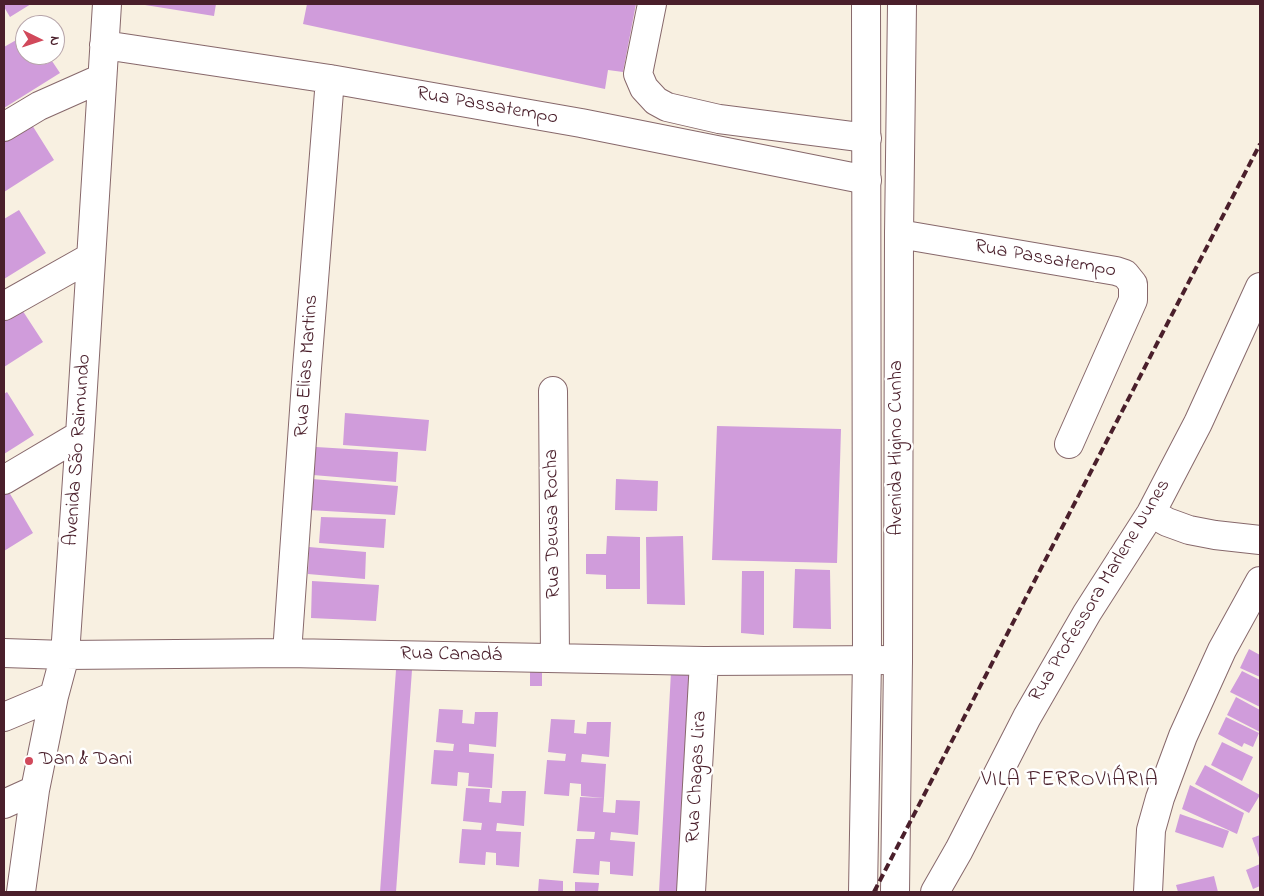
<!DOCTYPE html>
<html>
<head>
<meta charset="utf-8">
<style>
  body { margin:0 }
  #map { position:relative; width:1264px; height:896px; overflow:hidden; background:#f8f0e1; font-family:"Indie Flower",sans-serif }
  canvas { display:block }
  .frame { position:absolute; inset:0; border:5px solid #4a1f2b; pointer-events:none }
  .north { position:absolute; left:15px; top:15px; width:50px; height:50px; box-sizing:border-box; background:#fff; border:1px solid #b7a5aa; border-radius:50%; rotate:94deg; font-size:14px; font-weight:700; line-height:20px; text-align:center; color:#4a1f2b }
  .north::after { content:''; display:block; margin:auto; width:18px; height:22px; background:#d1495b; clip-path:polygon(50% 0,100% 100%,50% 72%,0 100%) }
</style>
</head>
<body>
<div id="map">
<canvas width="1264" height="896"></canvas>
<div class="frame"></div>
<div class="north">N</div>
</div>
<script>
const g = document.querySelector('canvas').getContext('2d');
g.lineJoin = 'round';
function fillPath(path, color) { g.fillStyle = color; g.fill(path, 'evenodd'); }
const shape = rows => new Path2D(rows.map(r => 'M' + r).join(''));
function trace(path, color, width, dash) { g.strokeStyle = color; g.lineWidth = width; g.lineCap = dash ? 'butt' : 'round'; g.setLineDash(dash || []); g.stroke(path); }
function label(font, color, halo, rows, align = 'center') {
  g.font = font + ' "Indie Flower",sans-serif'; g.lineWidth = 5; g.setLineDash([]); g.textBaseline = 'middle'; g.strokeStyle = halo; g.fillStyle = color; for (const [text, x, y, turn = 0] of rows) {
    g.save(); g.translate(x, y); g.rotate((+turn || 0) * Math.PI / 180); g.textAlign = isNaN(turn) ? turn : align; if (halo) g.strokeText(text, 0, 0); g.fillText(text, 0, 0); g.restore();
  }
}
const building = shape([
  [4,4,31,4,10,17,4,7],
  [145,4,216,4,214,16,145,5],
  [307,4,636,4,623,72,608,70,605,89,303,24],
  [25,35,25,55,48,55,60,73,4,108,4,47],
  [27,117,54,160,4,192,4,131],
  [19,210,46,253,4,279,4,219],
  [15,299,43,342,4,367,4,306],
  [7,392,34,435,4,454,4,394],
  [345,413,429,420,426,451,343,445],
  [717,426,841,429,837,563,712,560],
  [316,447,398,452,396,482,313,475],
  [312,479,398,486,395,515,309,510],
  [616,479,658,481,657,511,615,510],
  [6,487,33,533,4,551,4,488],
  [321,517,386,519,384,548,319,543],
  [607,536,640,537,640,589,606,589,606,575,586,574,586,554,606,554],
  [683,536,685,605,647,604,646,537],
  [309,547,366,552,365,579,308,574],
  [795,569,830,570,831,629,793,628],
  [742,571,764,571,764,635,741,633],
  [312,581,379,585,376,621,311,618],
  [1249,649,1260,655,1260,677,1240,668],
  [396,670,412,670,396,892,380,892],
  [530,671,542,671,542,686,530,686],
  [1242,671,1260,680,1260,707,1230,692],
  [671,672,690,673,677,892,659,892],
  [1236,697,1260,710,1260,732,1227,715],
  [439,709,463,710,462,723,474,724,475,712,498,712,496,747,469,744,469,752,494,754,492,788,468,786,469,773,458,772,457,786,431,784,434,750,453,751,454,744,436,742],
  [1226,717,1259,733,1253,747,1244,743,1242,747,1218,734],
  [551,719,575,720,574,733,586,734,587,722,611,722,609,757,582,754,581,762,606,764,604,798,581,796,581,784,570,783,569,796,544,794,547,760,565,761,566,754,548,752],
  [1222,742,1253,757,1242,781,1211,765],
  [1205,765,1260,795,1249,813,1195,784],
  [1190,785,1244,813,1237,834,1182,809],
  [466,788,490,789,489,802,501,803,502,791,526,791,524,826,497,823,496,831,521,832,519,867,496,865,496,853,486,852,485,865,459,863,462,829,481,830,482,823,463,821],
  [580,797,604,798,603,812,615,813,616,800,640,801,638,835,611,832,610,840,635,842,633,876,610,874,610,862,600,861,599,875,573,873,576,839,594,839,595,832,577,831],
  [1180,814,1229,831,1223,848,1175,832],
  [1260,835,1260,860,1252,838],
  [1260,864,1260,886,1253,889,1246,870],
  [1214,876,1218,892,1178,892,1176,885],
  [539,879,563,881,563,892,538,892],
  [575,882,599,883,598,892,575,892]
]);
const minor = shape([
  [652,4,638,74,644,88,656,101,667,107,719,119,867,138],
  [104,45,330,79,581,123,867,180],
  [4,127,39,106,102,78],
  [899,234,1116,271,1125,274,1133,284,1133,300,1069,444],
  [4,306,91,257],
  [553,391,555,658],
  [4,480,80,435],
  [1151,513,1167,522,1189,530,1215,535,1260,540],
  [4,653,65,655,287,653,704,661,898,660],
  [287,653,307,368,330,79],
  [4,717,54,696],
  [4,804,35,790],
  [21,892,35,790,54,696,65,655,80,435,107,4],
  [691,892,704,661],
  [935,892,959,850,1027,717,1087,613,1151,513,1198,423,1260,287],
  [1148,892,1151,830,1160,798,1183,736,1222,650,1260,581]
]);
const major = shape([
  [863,892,867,659,866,4],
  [895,892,898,660,899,234,902,4]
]);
const rail = shape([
  [874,892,1260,144]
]);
const markers = [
  [29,761,5,"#d1495b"]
];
const streetNames = [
  ["Rua Passatempo",487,107,10],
  ["Rua Passatempo",1045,260,10],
  ["Rua Elias Martins",308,366,-86],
  ["Avenida Higino Cunha",898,448,-90],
  ["Avenida São Raimundo",79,450,-86],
  ["Rua Deusa Rocha",554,524,-91],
  ["Rua Professora Marlene Nunes",1101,591,-59],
  ["Rua Canadá",451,656,1],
  ["Rua Chagas Lira",698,777,-87]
];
const poiNames = [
  ["Dan & Dani",39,761]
];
const neighbourhoodNames = [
  ["VILA FERROVIÁRIA",1070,782]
];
fillPath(building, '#d09cdb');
trace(minor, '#87686b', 30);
trace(major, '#87686b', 30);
trace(minor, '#fff', 28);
trace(major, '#fff', 28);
trace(rail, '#4a1f2b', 4, [8, 4]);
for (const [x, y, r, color] of markers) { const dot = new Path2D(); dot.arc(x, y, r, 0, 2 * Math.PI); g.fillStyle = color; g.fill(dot); trace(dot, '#fff', 2); }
label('20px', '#4a1f2b', '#fff', streetNames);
label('20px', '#4a1f2b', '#fff', poiNames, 'left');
g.letterSpacing = '1px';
label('21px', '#4a1f2b', '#fff', neighbourhoodNames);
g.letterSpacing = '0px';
</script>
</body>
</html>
